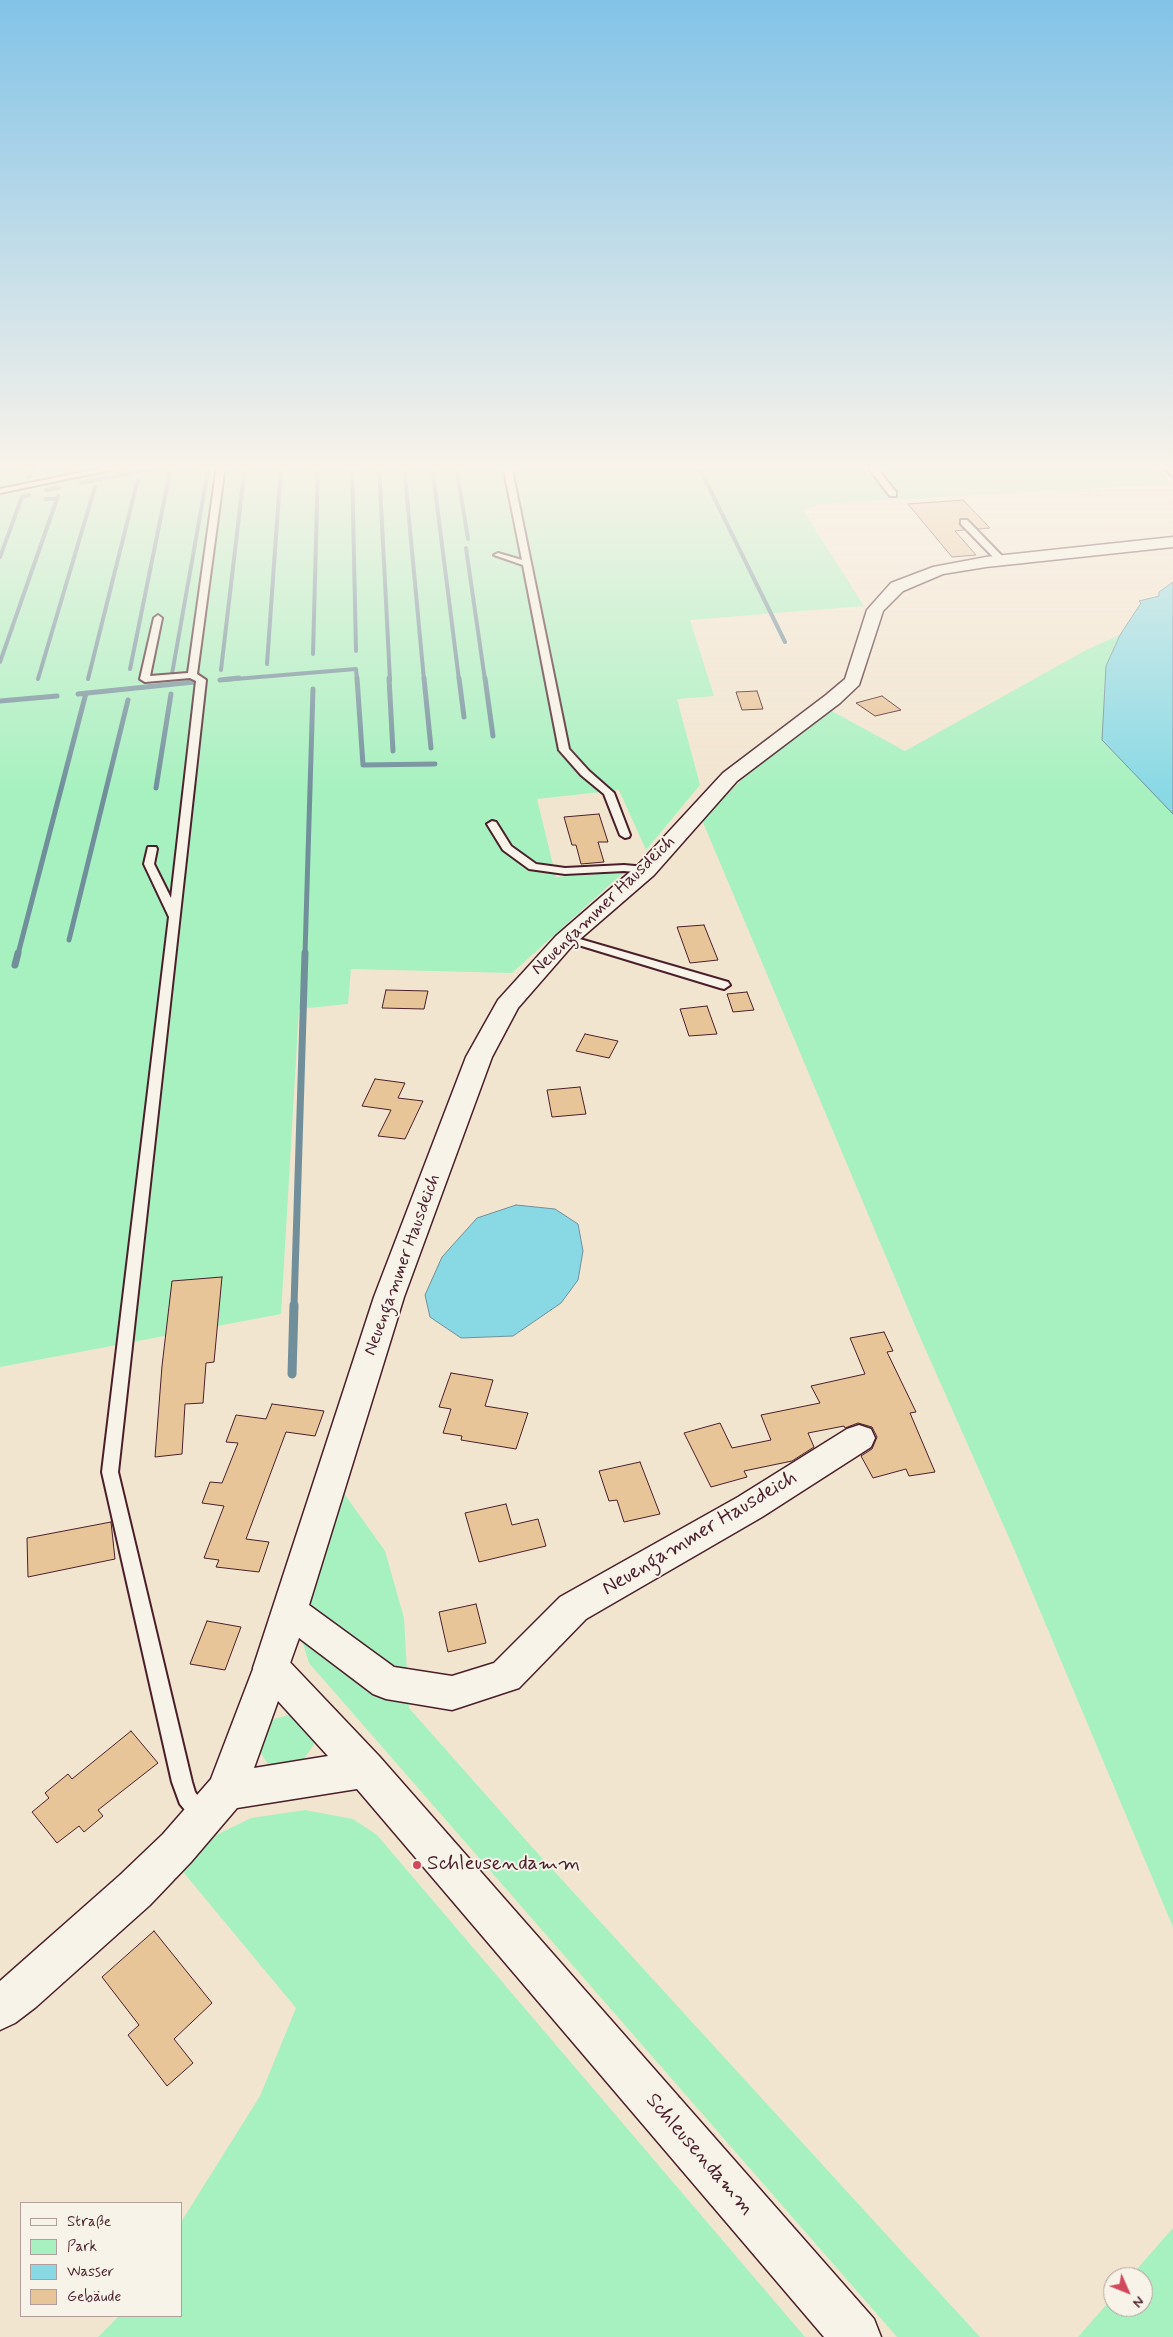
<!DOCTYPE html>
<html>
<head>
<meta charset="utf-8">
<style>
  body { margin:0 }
  #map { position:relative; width:1173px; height:2337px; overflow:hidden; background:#f2e5d0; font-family:Mynerve,sans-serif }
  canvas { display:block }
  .legend { position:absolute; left:20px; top:2202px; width:162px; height:115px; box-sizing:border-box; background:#f7f3e8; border:1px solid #b29e9c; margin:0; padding:6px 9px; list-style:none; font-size:15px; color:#4a1f2b }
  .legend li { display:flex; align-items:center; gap:10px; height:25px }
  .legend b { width:25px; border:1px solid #b29e9c }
  .north { position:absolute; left:1103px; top:2267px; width:50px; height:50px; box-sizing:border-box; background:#f7f3e8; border:1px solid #b29e9c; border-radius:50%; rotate:134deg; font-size:14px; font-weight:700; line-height:20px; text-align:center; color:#4a1f2b }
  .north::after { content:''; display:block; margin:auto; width:18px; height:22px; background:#d1495b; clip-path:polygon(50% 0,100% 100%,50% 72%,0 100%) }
</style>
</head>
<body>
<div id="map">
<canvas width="1173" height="2337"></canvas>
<ul class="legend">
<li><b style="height:6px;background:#f7f3e8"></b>Straße</li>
<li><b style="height:14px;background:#a7f1c0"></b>Park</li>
<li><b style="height:14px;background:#89d9e5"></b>Wasser</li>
<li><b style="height:14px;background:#e8c499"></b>Gebäude</li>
</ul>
<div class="north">N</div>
</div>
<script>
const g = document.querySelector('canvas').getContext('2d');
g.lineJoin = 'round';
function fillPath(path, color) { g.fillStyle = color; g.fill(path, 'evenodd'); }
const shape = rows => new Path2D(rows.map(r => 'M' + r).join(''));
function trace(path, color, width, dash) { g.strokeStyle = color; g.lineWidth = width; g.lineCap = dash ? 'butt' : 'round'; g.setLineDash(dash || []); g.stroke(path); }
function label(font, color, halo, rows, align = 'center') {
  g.font = font + ' Mynerve,sans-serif'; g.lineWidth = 4; g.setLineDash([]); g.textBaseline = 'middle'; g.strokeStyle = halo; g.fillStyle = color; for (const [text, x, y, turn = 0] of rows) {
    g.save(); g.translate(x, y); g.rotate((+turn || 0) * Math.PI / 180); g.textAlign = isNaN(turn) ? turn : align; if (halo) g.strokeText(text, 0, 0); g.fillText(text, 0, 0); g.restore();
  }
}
const green = shape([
  [0,465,1153,465,1173,484,822,504,803,510,864,606,690,620,714,696,677,699,700,785,646,850,619,790,537,799,556,877,624,872,512,973,351,969,348,1004,299,1009,281,1314,0,1367],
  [1120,635,1106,666,1173,814,1173,1927,1014,1549,916,1328,702,820,741,780,828,709,905,751,1088,649],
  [343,1492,385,1551,404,1618,409,1708,532,1847,980,2337,897,2337,309,1663,300,1634],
  [292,1714,315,1734,315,1743,304,1759,296,1765,276,1767,268,1764,258,1749,266,1725,274,1719],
  [305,1810,353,1819,377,1835,805,2337,98,2337,119,2316,181,2316,181,2222,260,2096,296,2008,179,1867,210,1838,251,1818],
  [1173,2228,1173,2337,1078,2337,1113,2297,1113,2307,1143,2307,1143,2277,1130,2277]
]);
const water = shape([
  [1173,582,1173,814,1102,740,1106,666,1120,635,1141,603,1139,601,1159,596,1159,592,1173,582],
  [516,1205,555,1209,578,1224,583,1251,578,1280,561,1303,513,1336,461,1338,430,1317,425,1295,442,1257,477,1218,516,1205]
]);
const streamFar3 = shape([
  [71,465,71,467],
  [352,465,356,651],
  [379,465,390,680],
  [404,465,424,680],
  [432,465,459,680],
  [456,465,468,539],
  [698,465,785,642],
  [29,477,34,465],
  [81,483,172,465],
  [46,490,59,488],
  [45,499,56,499],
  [466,548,485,680],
  [0,557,22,497,29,495],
  [313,654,318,465],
  [0,662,58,496],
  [267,664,281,465],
  [130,669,170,472],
  [221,670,245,465],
  [172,674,209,465],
  [38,679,95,487],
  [88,679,138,479],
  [223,680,356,669,357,680]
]);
const streamFar2 = shape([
  [357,678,363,765,435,764],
  [389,678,393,751],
  [424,678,431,748],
  [459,678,464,717],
  [485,678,493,736],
  [220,680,239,678],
  [78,694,194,682],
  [0,701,57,696],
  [156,788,171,694],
  [69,940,128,700],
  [18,954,86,693],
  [305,954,313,689]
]);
const streamFar1 = shape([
  [15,965,18,953],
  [294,1306,305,953]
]);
const stream = shape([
  [292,1374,294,1305]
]);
const building = shape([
  [963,500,990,528,978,529,968,519,960,519,959,524,964,530,955,531,976,555,952,557,908,504,963,500],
  [757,691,763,709,742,710,736,692,757,691],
  [882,696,901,710,875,716,856,703,882,696],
  [599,814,608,842,598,842,604,862,581,864,576,845,572,845,564,817,599,814],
  [704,925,718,960,690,963,677,927,704,925],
  [386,990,428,991,424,1009,382,1008,386,990],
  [747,992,754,1010,733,1012,727,994,747,992],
  [707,1006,717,1034,689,1036,680,1009,707,1006],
  [585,1034,618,1041,609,1058,576,1051,585,1034],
  [375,1079,405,1083,398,1098,423,1101,405,1139,378,1136,391,1110,362,1106,375,1079],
  [580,1087,586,1114,552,1117,547,1090,580,1087],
  [222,1277,214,1362,206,1363,203,1403,185,1404,182,1454,155,1457,162,1366,172,1281,222,1277],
  [884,1332,893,1351,887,1352,916,1412,910,1413,935,1472,909,1476,906,1469,873,1478,861,1456,872,1449,877,1437,872,1427,858,1423,845,1428,844,1426,808,1433,814,1447,792,1461,744,1471,747,1477,711,1487,684,1433,720,1423,732,1448,771,1440,761,1415,820,1403,811,1386,865,1374,850,1338,884,1332],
  [451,1373,493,1380,485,1406,528,1413,516,1449,461,1440,462,1436,443,1433,451,1409,439,1407,451,1373],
  [272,1404,324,1411,315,1436,286,1432,246,1539,269,1542,259,1572,216,1567,219,1560,204,1558,224,1506,202,1503,210,1482,222,1483,238,1443,226,1442,236,1415,266,1419,272,1404],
  [640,1462,660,1514,624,1522,617,1500,609,1501,599,1471,640,1462],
  [506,1504,512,1525,538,1519,546,1546,479,1562,465,1513,506,1504],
  [111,1522,115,1559,28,1577,27,1538,111,1522],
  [476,1604,486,1643,448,1652,439,1612,476,1604],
  [207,1621,241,1627,225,1670,190,1664,207,1621],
  [131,1731,158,1763,98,1810,103,1816,84,1832,79,1826,57,1843,32,1812,49,1798,45,1793,68,1774,72,1779,131,1731],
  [154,1931,212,2003,174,2039,193,2063,167,2086,128,2035,139,2025,102,1977,154,1931]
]);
const service = shape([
  [118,465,133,465,0,493,0,489,118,465],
  [217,465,225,465,197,674,206,680,118,1472,192,1782,195,1792,212,1815,209,1822,202,1825,195,1822,180,1804,172,1782,102,1472,169,917,144,864,148,847,156,847,157,849,154,864,171,898,196,681,190,678,145,682,140,679,154,618,158,615,162,618,150,676,188,673,217,465],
  [503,465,511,465,569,749,589,771,614,793,630,835,629,837,625,838,620,835,604,794,581,775,559,750,523,565,494,555,498,553,522,560,503,465],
  [866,465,874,465,896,492,896,496,890,496,866,465],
  [1160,465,1168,465,1173,470,1173,476,1160,465],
  [961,520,967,520,1004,558,1004,562,998,562,961,524,961,520],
  [492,821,496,822,511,846,536,864,565,868,624,865,646,867,651,870,646,873,624,871,565,874,529,869,503,850,487,824,492,821],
  [566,935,728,982,730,985,724,989,720,988,562,940,560,938,562,936,566,935]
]);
const minor = shape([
  [1173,537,1173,547,986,567,943,574,903,591,883,611,859,685,840,703,737,781,654,875,572,946,518,1008,492,1057,404,1297,309,1605,394,1667,452,1676,494,1663,560,1597,738,1497,847,1429,859,1425,871,1429,875,1438,871,1447,762,1517,586,1619,519,1688,452,1710,386,1699,373,1694,299,1638,284,1680,271,1685,258,1680,253,1668,374,1297,466,1057,498,1000,556,936,638,865,723,773,826,695,845,679,867,610,891,583,933,567,986,557,1173,537]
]);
const tertiary = shape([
  [271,1651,284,1656,379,1756,874,2319,881,2337,824,2337,357,1789,237,1808,191,1862,150,1905,36,2007,15,2023,0,2030,0,1981,120,1875,163,1834,211,1779,258,1656,271,1651],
  [278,1701,328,1756,254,1768,278,1701]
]);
const markers = [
  [417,1865,5,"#d1495b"]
];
const streetNames = [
  ["Neuengammer Hausdeich",604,906,-44],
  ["Neuengammer Hausdeich",403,1265,-70]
];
const nearStreetnames = [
  ["Neuengammer Hausdeich",700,1534,-31],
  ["Schleusendamm",699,2155,49]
];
const nearPoinames = [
  ["Schleusendamm",427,1865]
];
fillPath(green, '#a7f1c0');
fillPath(water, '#89d9e5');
trace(water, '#708f9b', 1);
trace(streamFar3, '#708f9b', 4);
trace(streamFar2, '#708f9b', 5);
trace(streamFar1, '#708f9b', 7);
trace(stream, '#708f9b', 9);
fillPath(building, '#e8c499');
trace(building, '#4a1f2b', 1);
trace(service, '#4a1f2b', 4);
trace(minor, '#4a1f2b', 3);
trace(tertiary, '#4a1f2b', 3);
fillPath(service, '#f7f3e8');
fillPath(minor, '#f7f3e8');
fillPath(tertiary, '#f7f3e8');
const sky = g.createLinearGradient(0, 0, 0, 792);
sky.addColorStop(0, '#82c3e7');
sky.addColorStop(0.59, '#f9f3ea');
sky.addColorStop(1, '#f9f3ea00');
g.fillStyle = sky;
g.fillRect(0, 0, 1173, 792);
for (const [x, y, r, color] of markers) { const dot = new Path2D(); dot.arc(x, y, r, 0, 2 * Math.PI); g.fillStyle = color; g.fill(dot); trace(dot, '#f7f3e8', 2); }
label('18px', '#4a1f2b', '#f7f3e8', streetNames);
label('21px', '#4a1f2b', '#f7f3e8', nearStreetnames);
label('21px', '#4a1f2b', '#f7f3e8', nearPoinames, 'left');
</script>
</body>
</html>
